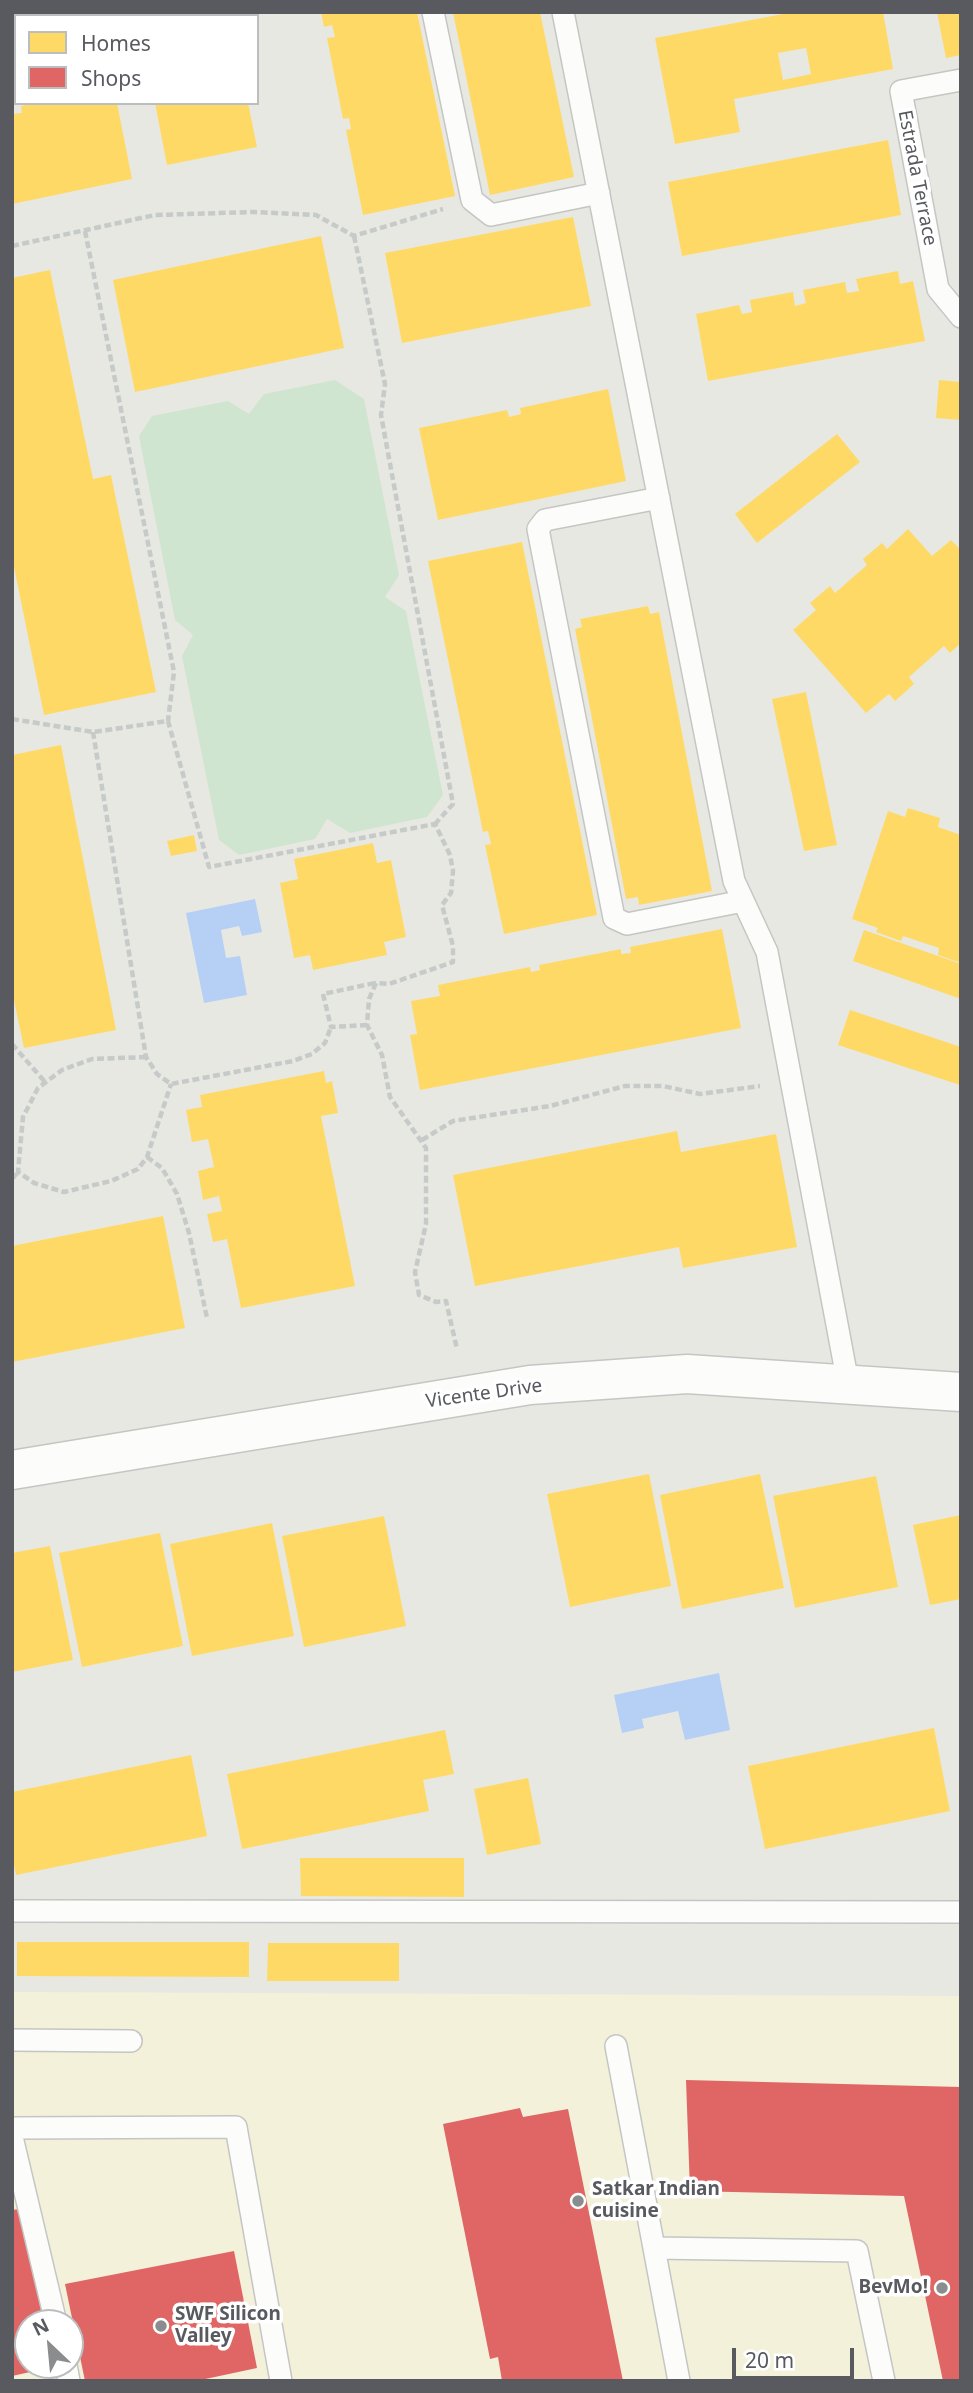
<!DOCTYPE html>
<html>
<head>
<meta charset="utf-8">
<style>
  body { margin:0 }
  #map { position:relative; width:973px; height:2393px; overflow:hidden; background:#e8e8e2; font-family:"Noto Sans",sans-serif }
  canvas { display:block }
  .frame { position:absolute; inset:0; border:14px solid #585a60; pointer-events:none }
  .legend { position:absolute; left:14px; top:14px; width:245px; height:91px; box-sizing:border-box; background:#fff; border:2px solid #bcbdbf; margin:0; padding:9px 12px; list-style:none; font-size:21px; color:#585a60 }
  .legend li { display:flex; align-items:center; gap:14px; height:35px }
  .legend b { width:35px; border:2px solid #bcbdbf }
  .north { position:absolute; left:14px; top:2309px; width:70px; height:70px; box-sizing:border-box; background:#fff; border:2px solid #bcbdbf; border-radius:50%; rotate:334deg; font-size:19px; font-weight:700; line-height:28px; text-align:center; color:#585a60 }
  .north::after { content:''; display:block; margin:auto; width:24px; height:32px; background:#8a8c8e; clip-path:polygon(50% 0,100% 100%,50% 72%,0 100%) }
  .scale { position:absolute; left:732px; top:2348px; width:122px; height:32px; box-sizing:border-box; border:4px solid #585a60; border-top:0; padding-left:9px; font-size:21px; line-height:24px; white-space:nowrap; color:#585a60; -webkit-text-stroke:5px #fff; paint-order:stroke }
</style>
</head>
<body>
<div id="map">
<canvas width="973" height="2393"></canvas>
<div class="frame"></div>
<ul class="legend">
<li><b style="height:19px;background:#ffd966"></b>Homes</li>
<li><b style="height:19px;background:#e06666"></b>Shops</li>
</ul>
<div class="north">N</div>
<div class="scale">20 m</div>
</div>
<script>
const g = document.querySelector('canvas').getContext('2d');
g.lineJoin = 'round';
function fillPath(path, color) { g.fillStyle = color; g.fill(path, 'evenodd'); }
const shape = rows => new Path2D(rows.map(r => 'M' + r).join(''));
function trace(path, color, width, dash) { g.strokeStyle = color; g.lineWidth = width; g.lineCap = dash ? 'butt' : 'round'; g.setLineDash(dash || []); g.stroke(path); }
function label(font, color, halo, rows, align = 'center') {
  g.font = font + ' "Noto Sans",sans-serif'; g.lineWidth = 7; g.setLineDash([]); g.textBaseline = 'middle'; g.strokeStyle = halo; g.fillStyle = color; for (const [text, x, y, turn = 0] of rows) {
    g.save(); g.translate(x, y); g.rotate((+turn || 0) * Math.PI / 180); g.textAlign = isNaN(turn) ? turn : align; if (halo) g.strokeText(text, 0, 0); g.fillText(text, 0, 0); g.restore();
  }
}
const commercial = shape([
  [12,1992,961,1996,961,2381,12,2381],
  [28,2323,70,2323,70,2365,28,2365]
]);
const green = shape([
  [335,380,364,399,399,575,385,597,406,611,443,795,427,817,350,833,327,819,315,839,239,855,219,840,182,656,193,635,175,620,139,436,152,416,228,401,249,414,264,394]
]);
const water = shape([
  [255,899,262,932,242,936,239,926,221,930,226,958,240,956,247,995,204,1003,186,913],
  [719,1673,730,1730,685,1740,678,1711,642,1719,644,1728,622,1733,614,1695]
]);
const homes = shape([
  [12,12,50,12,51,16,16,16,16,68,12,68],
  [137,12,230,12,230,16,137,16],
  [321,12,417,12,455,196,363,215,346,130,351,129,349,118,343,119,327,38,335,37,332,25,324,27],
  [453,12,540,12,574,177,490,195],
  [794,12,883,12,893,69,734,99,740,132,675,144,655,38],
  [806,48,811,74,783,80,778,53],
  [937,12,961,12,961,55,946,58],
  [36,103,117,103,132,179,12,204,12,114,22,113,21,106],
  [155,103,248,103,257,147,167,165],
  [888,140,901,215,682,256,668,182],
  [573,217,591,306,402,343,385,253],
  [321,236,344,348,135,392,113,280],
  [50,270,93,479,111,475,156,692,44,715,12,557,12,278],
  [898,271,900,284,913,281,925,341,708,381,696,314,739,305,742,314,752,312,750,300,793,292,795,306,806,303,803,290,845,282,847,293,859,291,856,279],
  [939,380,961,382,961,420,936,418],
  [608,389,626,481,438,520,419,428,507,410,509,417,521,414,520,408],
  [837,434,860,462,757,543,735,514],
  [908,529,932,556,951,540,961,550,961,643,950,653,944,646,909,677,914,684,895,701,889,694,866,713,793,630,816,610,810,603,830,586,835,593,867,565,863,559,882,543,887,549],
  [522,542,597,915,504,934,485,845,491,844,488,831,483,832,428,561],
  [648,606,650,614,659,612,712,891,639,905,638,897,626,899,575,629,582,627,580,619],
  [806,692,837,845,804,851,772,699],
  [61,745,116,1030,24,1048,12,991,12,755],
  [908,808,940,818,938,827,961,835,961,963,938,955,939,948,903,936,901,941,876,932,878,928,852,919,888,811,905,817],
  [194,835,197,851,171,856,167,841],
  [373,843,377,863,391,860,406,937,384,942,387,955,313,970,310,955,294,958,280,883,298,879,294,859],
  [722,929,741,1028,420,1090,410,1035,417,1034,411,1001,440,996,438,985,530,967,531,972,540,970,539,965,621,949,621,954,631,953,630,947],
  [864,930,961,964,961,999,853,961],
  [850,1010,961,1047,960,1085,838,1045],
  [324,1071,326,1083,332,1081,338,1113,321,1116,355,1286,241,1308,227,1239,213,1242,207,1214,222,1211,219,1196,203,1200,198,1171,214,1167,208,1139,192,1142,186,1110,202,1107,200,1095],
  [677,1131,681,1152,776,1134,797,1247,683,1268,679,1247,475,1286,453,1175],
  [163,1216,185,1328,12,1362,12,1246],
  [649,1474,671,1586,570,1607,547,1494],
  [760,1474,784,1588,682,1609,660,1495],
  [876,1476,898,1587,795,1608,773,1496],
  [961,1515,961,1599,930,1605,913,1525],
  [384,1516,406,1626,304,1647,282,1536],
  [272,1523,294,1636,192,1656,170,1544],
  [160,1533,183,1646,82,1667,59,1553],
  [50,1546,73,1660,12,1672,12,1553],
  [934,1728,950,1811,765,1849,748,1766],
  [445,1730,454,1774,423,1780,429,1811,242,1849,227,1774],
  [191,1755,207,1836,16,1875,12,1855,12,1792],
  [528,1778,541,1844,487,1855,474,1789],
  [300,1858,464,1858,464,1897,301,1896],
  [17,1942,249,1942,249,1977,17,1976],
  [268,1943,399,1943,399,1981,267,1981]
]);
const shops = shape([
  [686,2080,961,2087,961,2381,943,2381,904,2196,690,2191],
  [520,2108,523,2117,568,2109,623,2381,502,2381,498,2357,490,2359,443,2124],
  [19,2209,44,2323,28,2323,28,2365,58,2366,12,2376,12,2210],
  [234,2251,257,2368,196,2381,85,2381,65,2284]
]);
const path = shape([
  [85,231,174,672,168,721],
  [354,236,385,384,381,415,453,804,435,824],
  [12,246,155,215,254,212,316,215,354,236,443,209],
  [12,719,93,732,168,721,209,867,435,824,450,855,453,871,451,893,442,905,453,946,453,962,389,984,376,983,369,999,367,1025,382,1055,390,1097,426,1148,426,1224,415,1272,419,1295,436,1302,446,1301,457,1349],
  [93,732,146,1057,157,1074,171,1084,293,1061,312,1054,325,1043,331,1027],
  [367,1025,331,1027,323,994,375,983],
  [12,1044,45,1082],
  [146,1057,92,1059,62,1070,38,1088,23,1117,18,1172,34,1183,64,1192,111,1181,138,1169,147,1157,171,1084],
  [422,1140,453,1121,550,1106,625,1086,663,1086,700,1094,760,1086],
  [147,1157,162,1168,177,1194,189,1233,207,1318],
  [12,1179,18,1172]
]);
const service = shape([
  [114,12,115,16],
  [433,12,472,200,491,215,599,193],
  [563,12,734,881,767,952,848,1383],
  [961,80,901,91,938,289,961,317],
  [12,88,16,88],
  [659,498,545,520,538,529,614,918,627,924,743,901],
  [12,1911,961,1912],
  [12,2040,131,2041],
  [616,2046,679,2381],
  [12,2128,236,2127,281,2381],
  [12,2137,56,2323],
  [654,2248,857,2251,884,2381],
  [66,2365,69,2381]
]);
const minor = shape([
  [12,1470,530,1385,687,1374,961,1392]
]);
const markers = [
  [578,2201,7,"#8a8c8e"],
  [942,2288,7,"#8a8c8e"],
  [161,2326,7,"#8a8c8e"]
];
const streetNames = [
  ["Estrada Terrace",917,178,79],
  ["Vicente Drive",484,1394,-8]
];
const poiNames = [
  ["Satkar Indian",592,2190],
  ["cuisine",592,2212],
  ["BevMo!",928,2288,"right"],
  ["SWF Silicon",175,2315],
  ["Valley",175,2337]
];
fillPath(commercial, '#f3f1da');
fillPath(green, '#d0e5d0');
fillPath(water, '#b5d0f4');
fillPath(homes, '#ffd966');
fillPath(shops, '#e06666');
trace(service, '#c5c6c4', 24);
trace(minor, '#c5c6c4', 41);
trace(path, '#c6cac8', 4.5, [7, 3.5]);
trace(service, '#fcfcfb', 21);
trace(minor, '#fcfcfb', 38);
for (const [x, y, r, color] of markers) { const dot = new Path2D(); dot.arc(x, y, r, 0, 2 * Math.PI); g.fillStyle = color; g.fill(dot); trace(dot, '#fff', 2.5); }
label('19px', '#585a60', '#fff', streetNames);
label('bold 19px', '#585a60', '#fff', poiNames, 'left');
</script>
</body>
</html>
